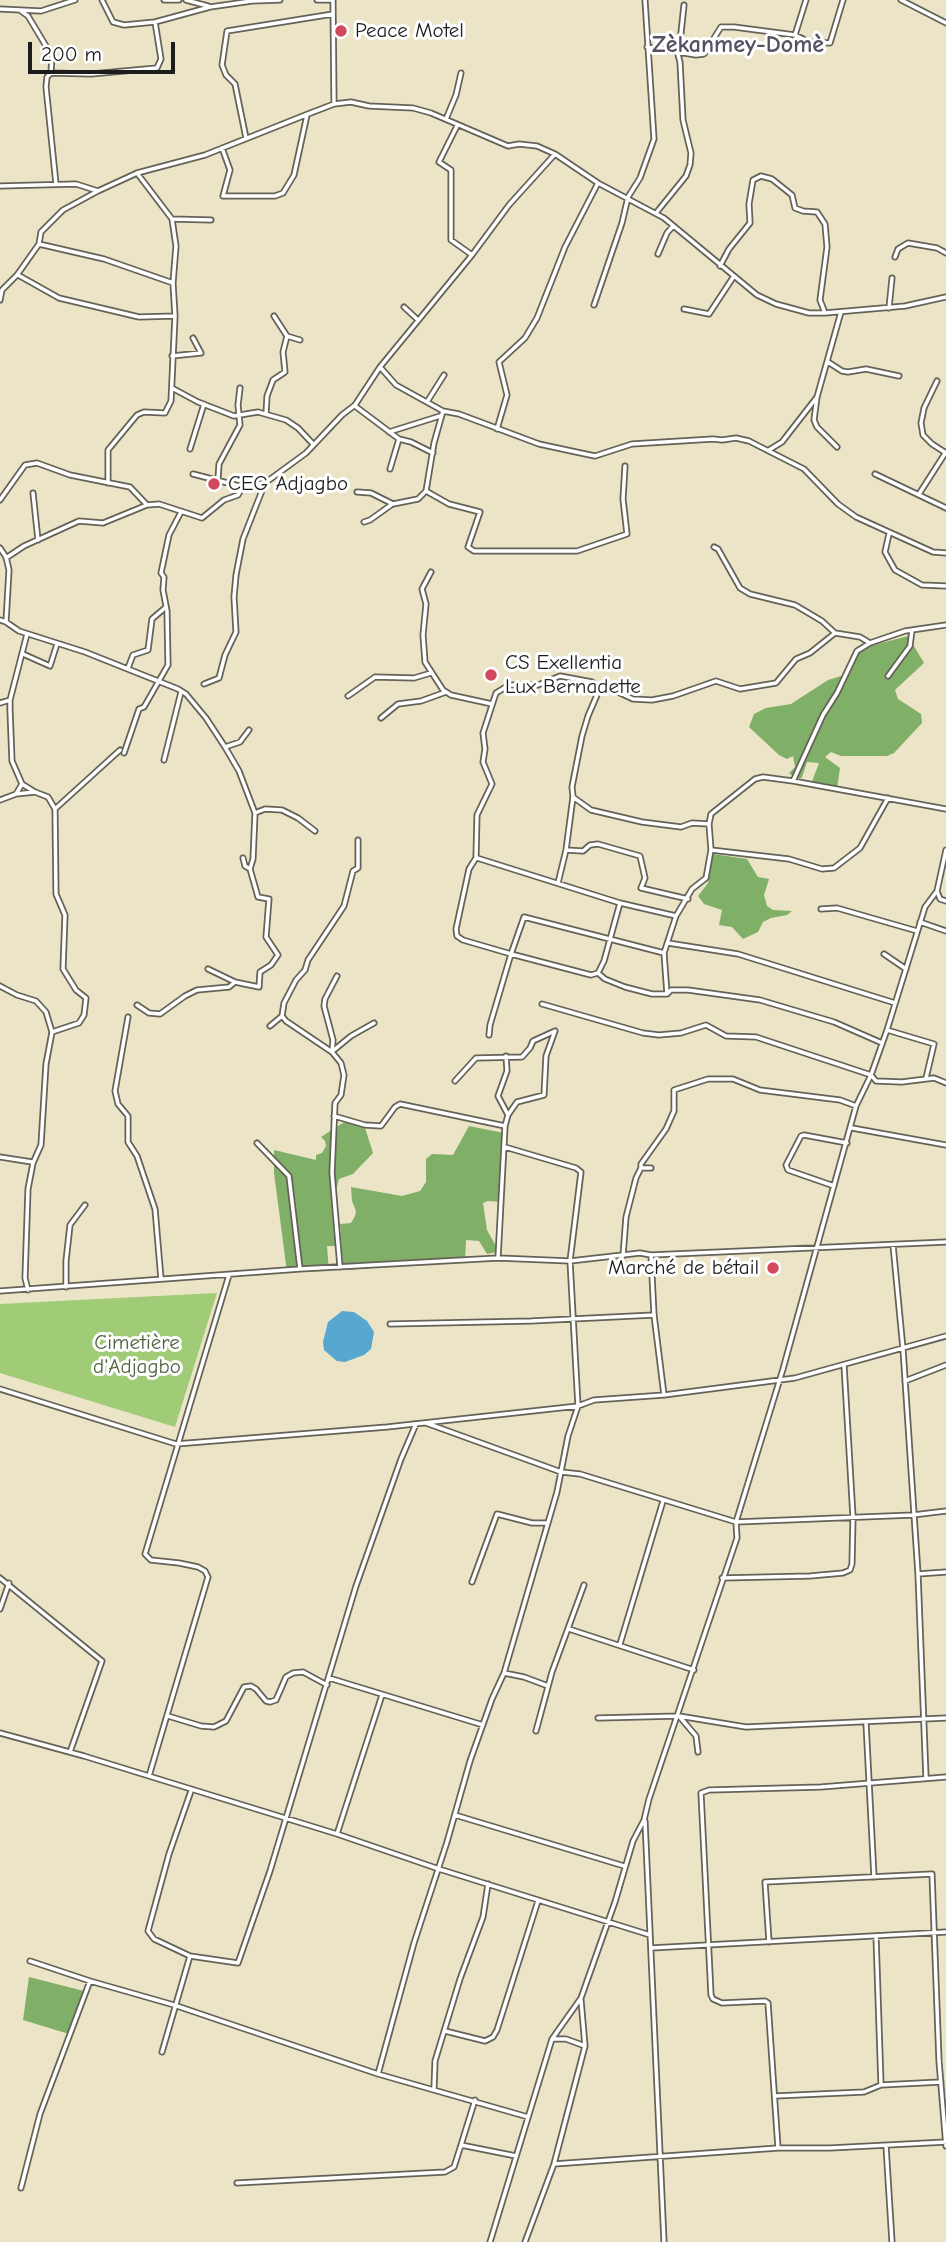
<!DOCTYPE html>
<html>
<head>
<meta charset="utf-8">
<style>
  body { margin:0 }
  #map { position:relative; width:946px; height:2242px; overflow:hidden; background:#ece4c7; font-family:"Comic Neue",sans-serif }
  canvas { display:block }
  .scale { position:absolute; left:28px; top:42px; width:147px; height:32px; box-sizing:border-box; border:4px solid #1c1c1c; border-top:0; padding-left:9px; font-size:21px; line-height:24px; white-space:nowrap; color:#1c1c1c; -webkit-text-stroke:5px #fff; paint-order:stroke }
</style>
</head>
<body>
<div id="map">
<canvas width="946" height="2242"></canvas>
<div class="scale">200 m</div>
</div>
<script>
const g = document.querySelector('canvas').getContext('2d');
g.lineJoin = 'round';
function fillPath(path, color) { g.fillStyle = color; g.fill(path, 'evenodd'); }
const shape = rows => new Path2D(rows.map(r => 'M' + r).join(''));
function trace(path, color, width, dash) { g.strokeStyle = color; g.lineWidth = width; g.lineCap = dash ? 'butt' : 'round'; g.setLineDash(dash || []); g.stroke(path); }
function label(font, color, halo, rows, align = 'center') {
  g.font = font + ' "Comic Neue",sans-serif'; g.lineWidth = 6; g.setLineDash([]); g.textBaseline = 'middle'; g.strokeStyle = halo; g.fillStyle = color; for (const [text, x, y, turn = 0] of rows) {
    g.save(); g.translate(x, y); g.rotate((+turn || 0) * Math.PI / 180); g.textAlign = isNaN(turn) ? turn : align; if (halo) g.strokeText(text, 0, 0); g.fillText(text, 0, 0); g.restore();
  }
}
const green = shape([
  [217,1293,175,1427,0,1373,0,1304]
]);
const forest = shape([
  [908,636,924,663,895,690,898,699,921,714,922,723,894,753,887,756,841,756,831,752,825,757,840,768,837,789,811,784,819,763,807,762,802,777,800,779,794,777,789,773,795,767,793,756,787,759,779,755,749,727,754,714,766,708,791,704,828,680,848,674,857,655,866,647],
  [713,854,747,859,758,877,769,879,764,895,767,906,773,910,792,911,787,915,771,918,763,922,758,932,743,939,732,927,719,925,722,910,704,904,698,896,708,883],
  [346,1121,365,1128,373,1153,353,1174,339,1179,334,1198,337,1246,327,1246,329,1271,287,1272,274,1173,274,1150,316,1160,316,1155,322,1153,326,1146,325,1141,321,1137],
  [469,1126,504,1133,503,1202,488,1201,483,1203,487,1230,496,1246,497,1252,487,1254,479,1241,466,1240,465,1261,347,1270,343,1266,340,1224,351,1223,355,1216,356,1211,352,1201,351,1187,402,1196,420,1191,426,1182,426,1159,432,1154,453,1155],
  [29,1977,84,1991,69,2034,23,2020]
]);
const water = shape([
  [342,1311,354,1312,367,1321,374,1332,371,1349,364,1355,345,1362,337,1361,332,1357,324,1350,323,1342,328,1322]
]);
const street = shape([
  [102,0,113,22,124,25,155,22,210,7,252,1,280,0],
  [164,0,179,0],
  [186,0,208,6],
  [317,0,333,0],
  [333,0,334,104],
  [901,0,946,23],
  [0,9,41,11,75,0],
  [21,11,28,16,52,56,51,73,47,77,46,87,56,184],
  [795,35,806,0],
  [647,47,696,55,704,54,721,27,734,27,795,35,809,42,830,43,843,0],
  [51,73,91,74,157,68,161,59,155,22],
  [446,119,456,95,461,73],
  [457,126,439,162,451,170,451,240,472,255],
  [246,138,235,84,226,75,222,65,227,31,333,14],
  [222,148,230,170,223,196,275,196,283,193,294,175,307,115],
  [0,186,76,184,98,191],
  [656,213,686,176,690,165,691,153,683,120,680,62,677,51,680,42,684,5],
  [172,219,211,220],
  [39,244,104,259,173,283,176,246,172,219,137,173],
  [658,254,667,233,673,226],
  [895,257,898,249,908,243,937,248,946,253],
  [720,266,729,249,750,223,749,204,753,180,761,176,772,179,792,195,795,208,803,211,817,212,825,224,827,247,820,300,825,313],
  [18,275,59,298,139,317,175,316],
  [0,300,2,290,17,275,39,244,41,232,63,210,98,191,137,173,205,155,308,114,334,104,351,102,369,106,413,108,431,113,508,146,519,144,537,146,555,154,598,183,664,218,757,295,776,304,809,313,825,313,905,306,946,297],
  [594,305,622,223,628,197,640,178,654,139,645,0],
  [404,307,418,320],
  [889,308,892,278],
  [684,309,709,314,734,276],
  [287,336,300,340],
  [172,356,201,353,193,338],
  [828,362,842,371,848,372,866,369,899,376],
  [380,367,396,385,443,411,459,414,539,444,576,452,595,456,632,444,713,439,722,440,736,438,749,441,804,469,838,504,856,517,933,552,946,553],
  [937,381,924,408,921,423,923,435,932,444,946,453],
  [172,388,198,402,234,416,258,412,286,420,298,428,313,444],
  [817,397,814,420,817,427,837,447],
  [427,402,444,375],
  [355,406,399,439,411,442,433,453],
  [443,411,434,443,426,491,449,504,480,512,468,547,474,551,577,551,627,534,623,499,625,466],
  [266,414,267,396,273,380,285,372,283,352,287,336,274,316],
  [497,429,507,395,499,362,525,338,537,318,565,247,598,183],
  [389,432,440,416],
  [190,449,204,404],
  [769,450,782,442,817,397,841,312],
  [390,469,399,439],
  [193,474,243,487],
  [875,474,946,508],
  [218,479,219,464,240,425,238,405,240,388],
  [108,483,108,450,137,415,144,412,165,413,171,401,175,316,173,283],
  [357,492,371,493,393,504,418,499,426,491],
  [33,493,38,540],
  [919,494,946,452],
  [0,500,25,465,37,463,70,475,130,487,147,505],
  [364,522,370,520,391,505],
  [889,534,885,552,895,570,922,585,946,586],
  [714,547,718,549,740,588,750,594,795,605,822,621,835,633,860,637,870,643],
  [0,548,6,557,9,570,6,622],
  [6,558,24,546,79,521,103,523,147,505,159,504,202,518,224,500,238,495,243,487,265,483],
  [431,572,422,589,426,604,423,635,425,662,443,690,451,695,492,704],
  [0,620,6,622,19,631,85,652,178,689,186,694,206,718,225,747,239,771,255,813,253,859,250,869,258,897,269,899,266,937,278,955,271,965,260,972,259,987,235,982,208,969],
  [23,654,50,666,57,644],
  [128,668,133,655,148,650,152,619,166,607],
  [888,676,910,646,912,630],
  [204,684,219,678,225,655,236,632,234,597,236,575,243,539,265,483,306,453,342,415,355,405,380,367,472,255,509,205,555,154],
  [348,696,375,677,414,678,431,673],
  [0,703,10,700],
  [381,718,398,704,421,701,446,692],
  [225,747,240,742,249,730],
  [124,753,139,709,144,707,168,665,167,611,163,590,164,577,161,573,169,535,181,512],
  [164,760,181,692],
  [793,781,823,715,837,693,857,651,870,643,905,631,946,625],
  [22,784,35,792,48,797,55,809,56,894,65,915,63,969,76,990,86,998,84,1015,79,1023,52,1032],
  [16,794,35,792],
  [573,797,591,810,642,822,681,827,692,823,709,824],
  [0,800,16,794,22,784,12,761,10,710,10,700,27,634],
  [55,809,120,750],
  [255,813,265,809,282,810,298,818,315,831],
  [566,850,583,851,590,845,598,844,640,856,645,878,641,888,688,899],
  [711,850,789,859,822,869,834,868,860,848,888,798],
  [243,858,245,866,250,869],
  [477,858,620,903,676,916],
  [558,883,566,850,573,797,572,787,582,736,588,716,600,688],
  [937,891,940,899,946,901],
  [620,903,604,961,598,973,591,975,511,954,463,940,457,936,456,929,469,869,476,858,477,815,492,784,483,762,485,749,483,733,496,693,509,685,538,685,560,676,592,682,600,688,607,687,633,699,652,700,673,696,716,681,740,689,776,683,796,659,810,653,835,633],
  [821,909,837,908,917,931],
  [920,922,946,931],
  [668,943,738,954,895,1003],
  [664,953,667,994,671,990,688,990,760,1000,834,1022,882,1043],
  [884,954,906,969],
  [598,973,605,979,625,987,652,994,667,994],
  [0,986,17,995,36,1001,46,1012,52,1032,46,1064,41,1145,33,1163,28,1189,25,1278,28,1290],
  [542,1004,643,1033,659,1035,681,1033,706,1025,726,1036,756,1037,871,1075,876,1081,902,1082,934,1078,946,1083],
  [137,1005,149,1013,160,1014,185,996,197,990,229,987,235,982],
  [128,1017,115,1091,118,1104,128,1116,128,1142,137,1156,155,1209,161,1279],
  [270,1026,282,1016],
  [887,1030,934,1044,926,1078],
  [489,1035,490,1025,511,954,524,917,664,953,676,916,692,889,706,878,711,850,709,824,711,814,755,779,763,777,793,781,946,809],
  [334,1050,351,1036,374,1023],
  [332,1052,333,1040,324,1006,325,999,337,976],
  [506,1056,507,1071,498,1096,508,1115],
  [455,1081,476,1058,522,1057,530,1048,533,1041,555,1031],
  [334,1116,365,1125,381,1126,395,1107,400,1104,505,1126,498,1258],
  [505,1126,508,1115,517,1102,544,1095,546,1056,555,1031],
  [852,1128,946,1145],
  [257,1143,289,1176,300,1269],
  [0,1157,32,1162],
  [641,1168,641,1164,666,1129,674,1111,674,1090,708,1079,733,1079,760,1090,840,1100,856,1106],
  [834,1186,788,1170,786,1165,801,1136,804,1135,847,1143],
  [893,1245,903,1349,918,1574,926,1778],
  [651,1255,654,1315,664,1395],
  [623,1256,626,1217,636,1178,641,1168,651,1168],
  [340,1267,332,1173,335,1103,341,1095,344,1075,341,1063,332,1052,286,1021,282,1016,284,1003,296,980,305,970,308,960,344,906,353,871,358,868,358,840],
  [66,1287,66,1261,70,1225,85,1205],
  [0,1291,300,1269,498,1258,570,1261,640,1253,651,1255,946,1242],
  [390,1324,531,1321,654,1315],
  [905,1381,946,1365],
  [0,1389,176,1444,387,1427,578,1406,594,1400,664,1395,795,1378,946,1336],
  [426,1423,561,1472,580,1474,736,1522,913,1515,946,1511],
  [918,1574,946,1572],
  [0,1578,102,1661,70,1752],
  [722,1578,810,1576,843,1573,850,1570,852,1564,853,1517,844,1365],
  [472,1582,497,1514,532,1523,546,1523],
  [0,1609,9,1583],
  [569,1629,694,1670],
  [620,1644,663,1501],
  [504,1673,524,1677,548,1686],
  [329,1678,483,1725],
  [168,1716,201,1726,214,1727,226,1721,244,1687,251,1686,256,1689,266,1701,270,1702,276,1700,286,1677,293,1673,303,1672,327,1685],
  [679,1716,696,1736,698,1752],
  [598,1718,679,1716,746,1727,946,1718],
  [866,1723,874,1877],
  [536,1731,552,1672,584,1585],
  [0,1733,84,1756,337,1834,439,1869,650,1935],
  [149,1776,208,1577,205,1571,198,1567,179,1563,151,1560,145,1554,229,1275],
  [191,1791,169,1854,148,1931,154,1939,190,1956,238,1963,270,1871,356,1586,401,1459,416,1424],
  [455,1815,624,1866],
  [645,1821,664,2242],
  [337,1834,382,1695],
  [876,1936,881,2085],
  [769,1942,765,1882,932,1874,939,2061,946,2146],
  [651,1948,946,1932],
  [30,1961,90,1981,174,2005,378,2074,528,2117],
  [581,2000,585,2046],
  [445,2031,485,2041,493,2037,497,2030,538,1901],
  [162,2052,190,1956],
  [378,2074,414,1943,447,1842,470,1761,492,1699,504,1673,557,1492,568,1436,578,1406,570,1261,581,1172,576,1168,505,1147],
  [434,2089,435,2061,460,1979,483,1917,488,1884],
  [775,2096,864,2092,881,2085,941,2082],
  [461,2145,475,2100],
  [886,2146,892,2242],
  [778,2148,768,2003,765,2001,722,2003,713,1999,711,1995,701,1793,709,1790,821,1787,946,1777],
  [554,2164,778,2148,830,2148,946,2142],
  [237,2183,445,2172,454,2167,461,2145,516,2156],
  [21,2188,40,2114,90,1981],
  [490,2242,552,2039,581,1998,615,1902,633,1841,644,1820,649,1799,737,1538,736,1522,783,1369,856,1106,871,1075,887,1030,925,907,937,891,946,850],
  [525,2242,554,2164,585,2046,566,2039,552,2039]
]);
const markers = [
  [341,31,7,"#d1495b"],
  [214,484,7,"#d1495b"],
  [491,675,7,"#d1495b"],
  [773,1268,7,"#d1495b"]
];
const poiNames = [
  ["Peace Motel",355,31],
  ["CEG Adjagbo",228,484],
  ["CS Exellentia",505,663],
  ["Lux Bernadette",505,687],
  ["Marché de bétail",759,1268,"right"]
];
const parkNames = [
  ["Cimetière",137,1343],
  ["d'Adjagbo",137,1367]
];
const quarterNames = [
  ["Zèkanmey-Domè",738,45]
];
fillPath(green, '#a0cb77');
fillPath(forest, '#80af68');
fillPath(water, '#57a7d1');
trace(street, '#656258', 7);
trace(street, '#fff', 3.5);
for (const [x, y, r, color] of markers) { const dot = new Path2D(); dot.arc(x, y, r, 0, 2 * Math.PI); g.fillStyle = color; g.fill(dot); trace(dot, '#fff', 2.5); }
label('21px', '#1c1c1c', '#fff', poiNames, 'left');
label('21px', '#516240', '#fff', parkNames);
label('bold 24px', '#555162', '#fff', quarterNames);
</script>
</body>
</html>
